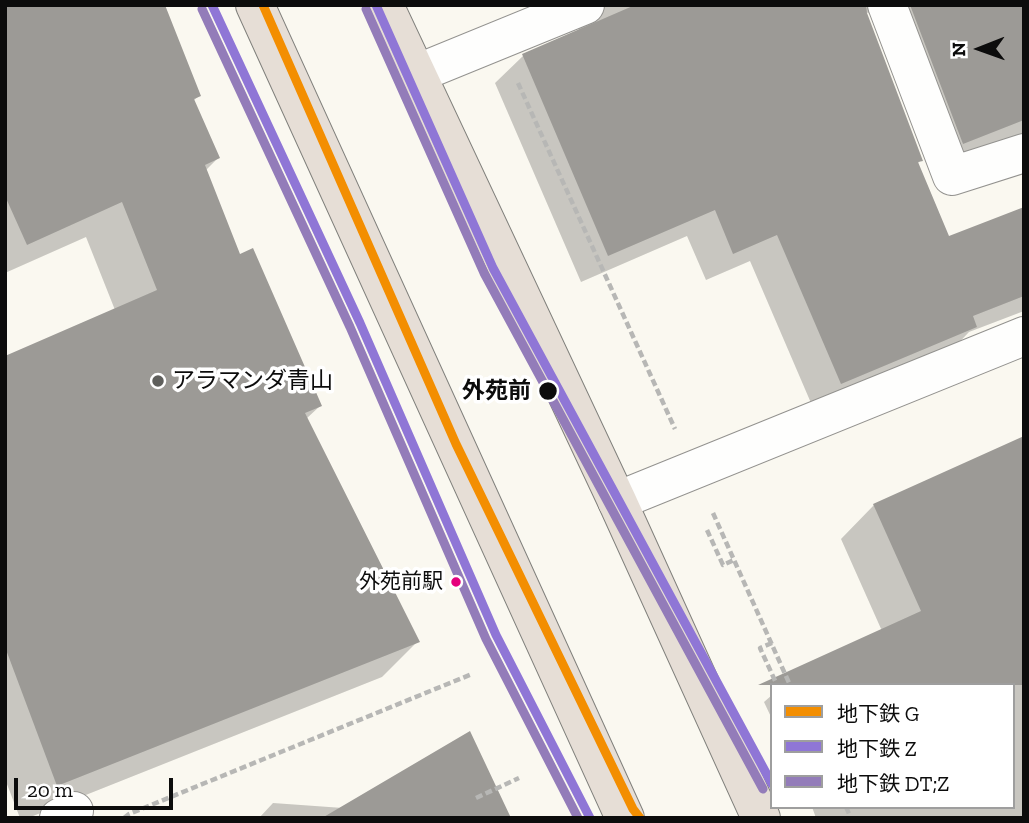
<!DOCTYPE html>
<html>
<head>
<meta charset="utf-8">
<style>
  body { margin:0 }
  #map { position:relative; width:1029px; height:823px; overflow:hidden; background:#faf8f0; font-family:"Zilla Slab","Noto Sans JP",serif }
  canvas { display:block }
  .frame { position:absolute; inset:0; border:7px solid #0c0c0c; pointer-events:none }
  .legend { position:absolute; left:770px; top:683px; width:245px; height:126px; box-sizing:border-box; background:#fff; border:2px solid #9e9e9e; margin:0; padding:9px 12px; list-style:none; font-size:21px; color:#0c0c0c }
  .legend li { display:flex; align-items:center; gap:14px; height:35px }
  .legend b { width:35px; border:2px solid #9e9e9e }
  .north { position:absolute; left:945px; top:14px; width:70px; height:70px; -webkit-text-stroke:5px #fff; paint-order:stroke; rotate:269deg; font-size:19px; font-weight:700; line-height:28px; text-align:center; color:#0c0c0c }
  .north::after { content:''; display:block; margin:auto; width:24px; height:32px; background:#0c0c0c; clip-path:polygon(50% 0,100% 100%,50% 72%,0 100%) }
  .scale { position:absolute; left:14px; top:778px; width:159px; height:32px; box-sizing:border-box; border:4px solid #0c0c0c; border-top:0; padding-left:9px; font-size:21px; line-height:24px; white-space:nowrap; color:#0c0c0c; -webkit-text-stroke:5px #fff; paint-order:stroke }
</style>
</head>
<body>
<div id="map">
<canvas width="1029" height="823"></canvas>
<div class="frame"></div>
<ul class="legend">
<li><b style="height:9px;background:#f38e01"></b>地下鉄 G</li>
<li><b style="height:9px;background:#8f76d6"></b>地下鉄 Z</li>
<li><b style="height:9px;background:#937cb9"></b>地下鉄 DT;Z</li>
</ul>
<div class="north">N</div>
<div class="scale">20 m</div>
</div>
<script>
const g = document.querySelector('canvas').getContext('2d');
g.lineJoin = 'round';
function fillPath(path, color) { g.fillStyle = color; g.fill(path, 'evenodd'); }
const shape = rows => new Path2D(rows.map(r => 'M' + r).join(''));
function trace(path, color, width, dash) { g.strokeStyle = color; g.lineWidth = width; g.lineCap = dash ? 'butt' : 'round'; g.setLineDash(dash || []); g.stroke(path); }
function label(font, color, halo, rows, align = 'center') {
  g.font = font + ' "Zilla Slab","Noto Sans JP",serif'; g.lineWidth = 7; g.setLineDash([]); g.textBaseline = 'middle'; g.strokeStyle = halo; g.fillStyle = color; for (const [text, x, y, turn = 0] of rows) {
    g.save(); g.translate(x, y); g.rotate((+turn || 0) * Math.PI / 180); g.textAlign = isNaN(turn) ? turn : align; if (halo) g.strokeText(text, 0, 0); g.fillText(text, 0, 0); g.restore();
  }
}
const shadow = shape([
  [5,5,199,96,193,101,218,158,205,171,239,256,320,406,306,419,418,641,382,677,28,818,20,818,5,779,5,357,115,310,86,237,5,273],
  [549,5,1024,5,1024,135,936,170,874,16,864,11,921,160,917,164,948,238,1024,208,1024,311,969,332,948,354,814,410,750,261,706,280,687,236,581,282,495,83,523,56,579,33,578,24],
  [1024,438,1024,818,816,818,812,807,1013,807,1013,685,882,631,841,539,874,505],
  [772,695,772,719,764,702],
  [273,803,343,808,509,818,259,818]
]);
const building = shape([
  [5,5,165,5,201,96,194,99,220,158,205,165,240,254,253,248,322,406,305,413,420,642,57,786,5,647,5,356,157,290,122,202,27,245,5,196],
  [635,5,866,5,867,13,923,161,918,162,949,236,1024,207,1024,296,973,316,977,327,841,384,777,235,733,254,715,210,608,256,522,54],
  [910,5,1024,5,1024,120,963,144],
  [1024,436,1024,685,758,685,921,611,873,504],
  [470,731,511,818,322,818]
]);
const path = shape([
  [518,83,675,429],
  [713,513,790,685],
  [707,530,723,565,734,560],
  [772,643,760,648,777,685],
  [476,798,519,778],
  [846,807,851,818],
  [124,818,129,814,472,674]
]);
const minor = shape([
  [887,5,952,176,1024,153],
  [416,74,585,5],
  [617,501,1024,336],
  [59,818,74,811]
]);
const highway = shape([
  [255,5,625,818],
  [384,5,617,501,761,818]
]);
const metro1 = shape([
  [263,5,456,444,633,809,640,818]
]);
const metro2 = shape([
  [212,5,360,323,496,635,590,818],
  [376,5,493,268,772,784]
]);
const metro3 = shape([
  [202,9,350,327,486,639,578,818],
  [366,9,484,273,763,789]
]);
const markers = [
  [158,381,7,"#5f5f5c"],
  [548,391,10,"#0c0c0c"],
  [456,582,6,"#e5007d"]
];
const busNames = [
  ["外苑前駅",443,582]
];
const poiNames = [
  ["アラマンダ青山",172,381]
];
const stopNames = [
  ["外苑前",531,391]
];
fillPath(shadow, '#0003');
fillPath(building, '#9c9a96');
trace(minor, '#93928f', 40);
trace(highway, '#80807c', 40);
trace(path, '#b7b7b5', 4.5, [7, 3.5]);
trace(minor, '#fefefd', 38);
trace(highway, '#e6ded6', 38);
trace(metro1, '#f38e01', 9);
trace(metro2, '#8f76d6', 9);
trace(metro3, '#937cb9', 9);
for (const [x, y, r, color] of markers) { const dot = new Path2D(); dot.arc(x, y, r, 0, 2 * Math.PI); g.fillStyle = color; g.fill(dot); trace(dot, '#fff', 2.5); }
label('21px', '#0c0c0c', '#fff', busNames, 'right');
label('23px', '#0c0c0c', '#fff', poiNames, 'left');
label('bold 23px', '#0c0c0c', '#fff', stopNames, 'right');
</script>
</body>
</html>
